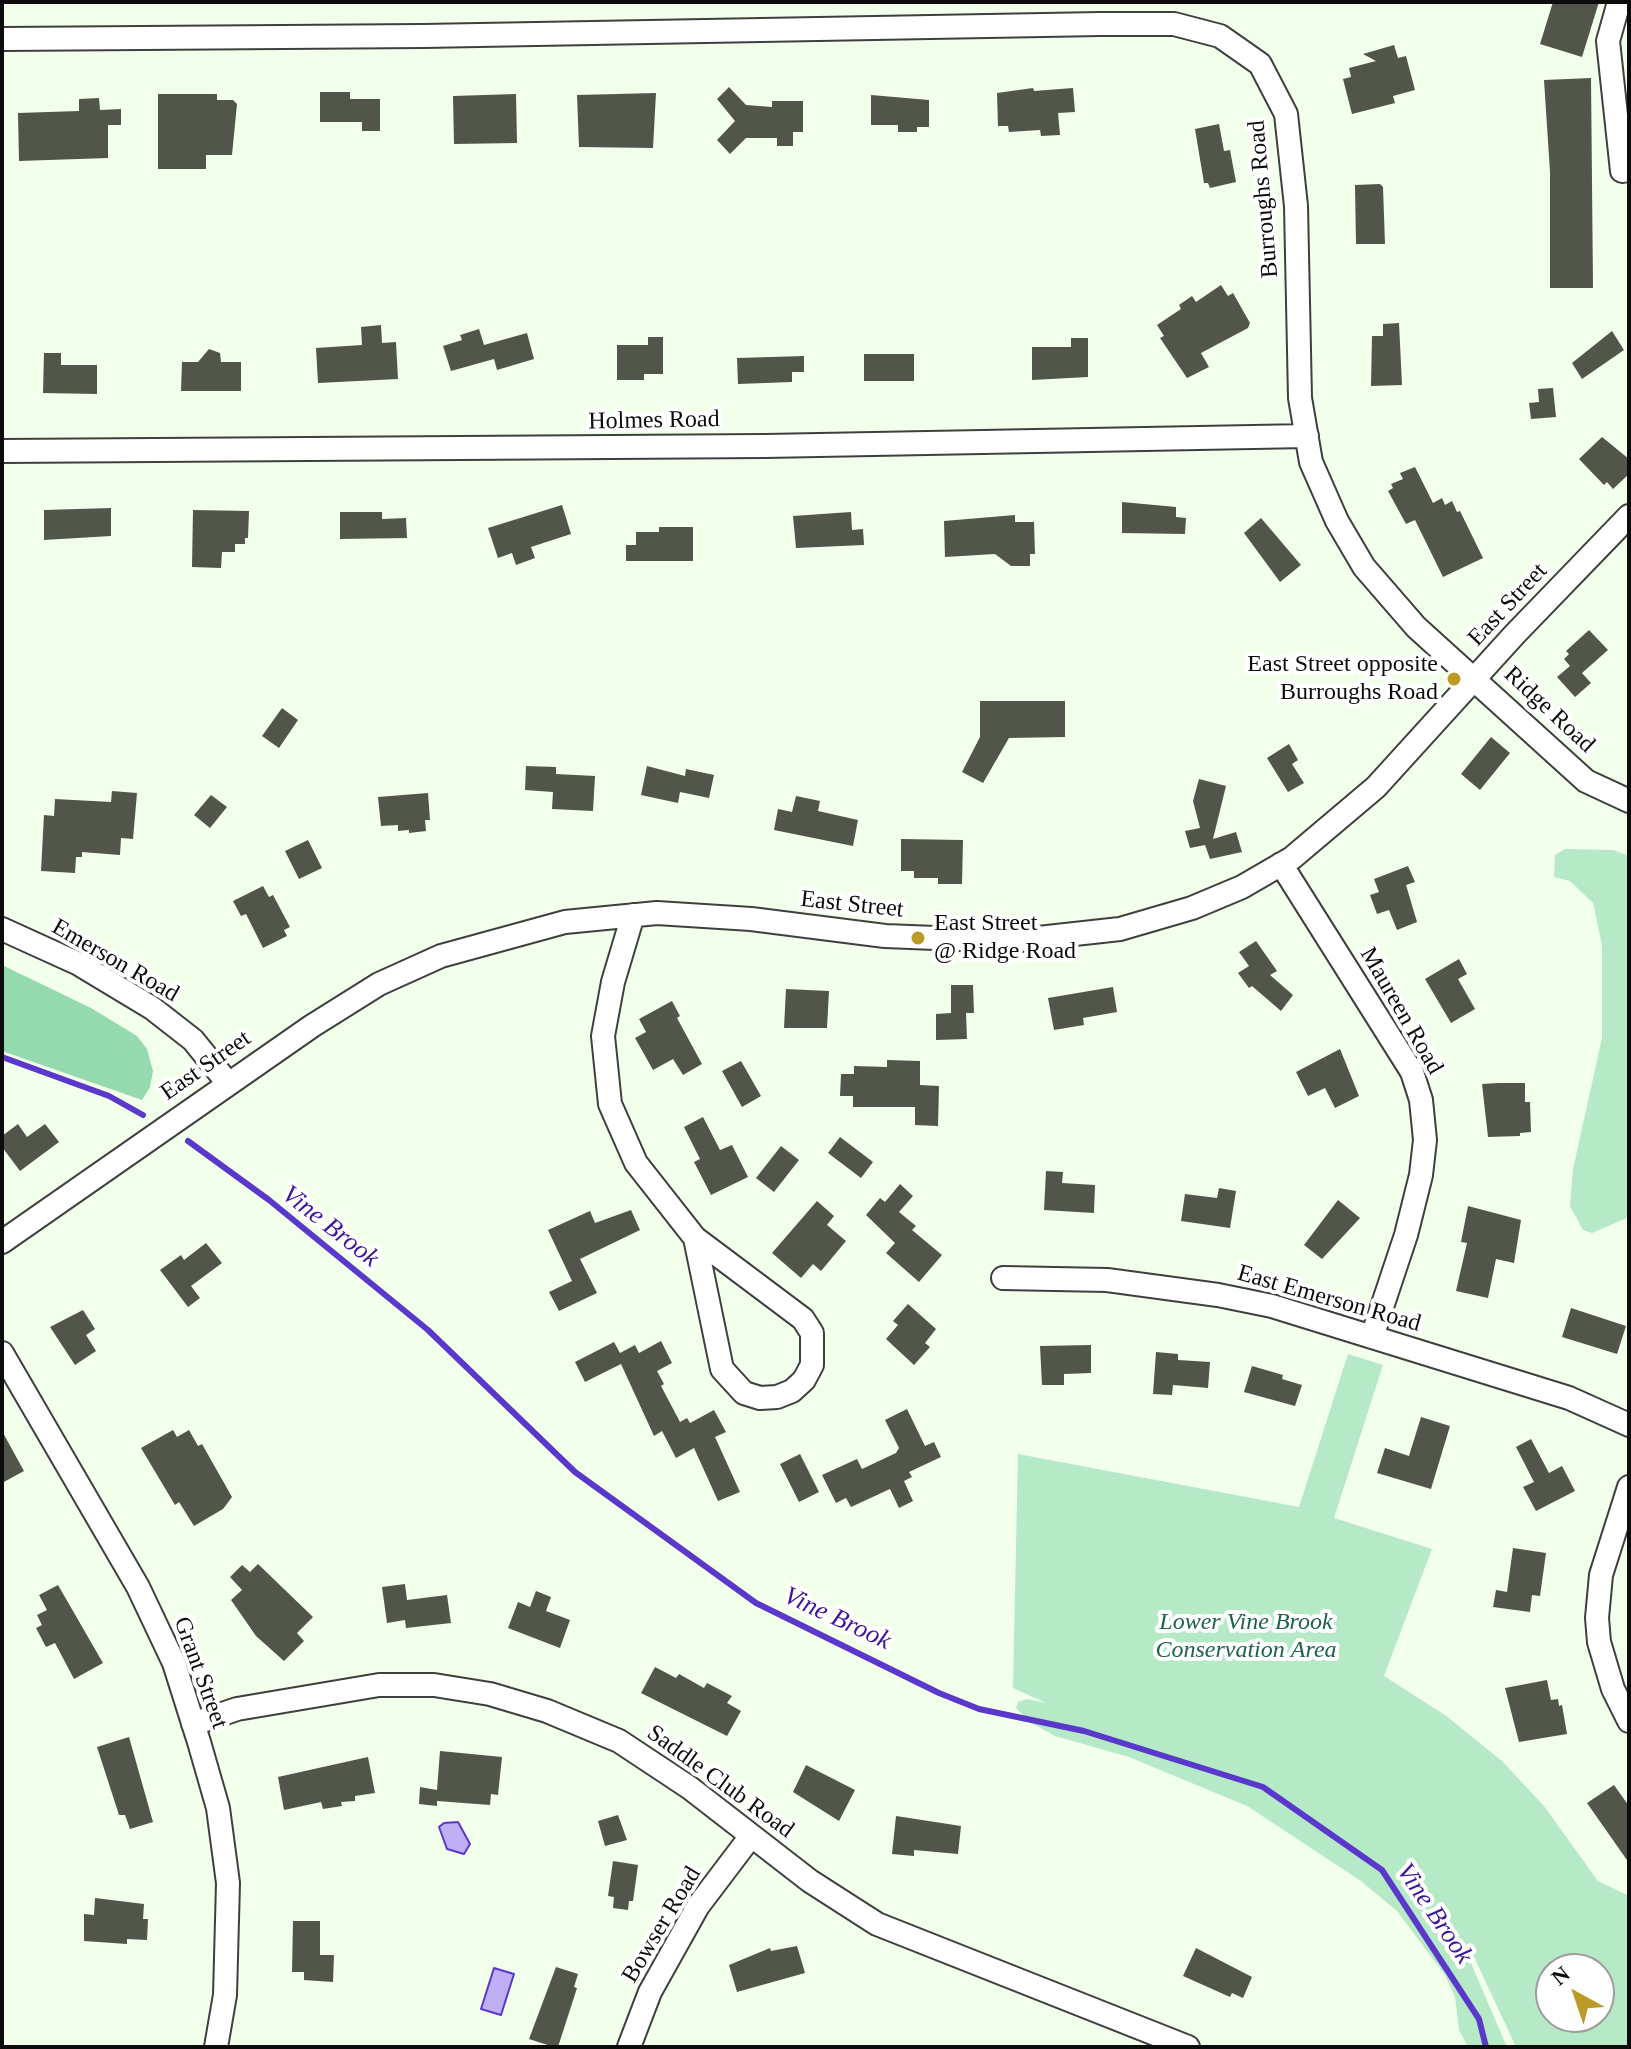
<!DOCTYPE html>
<html>
<head>
<meta charset="utf-8">
<style>
  body { margin:0 }
  #map { position:relative; width:1631px; height:2049px; overflow:hidden; background:#f2ffeb; font-family:"Times New Roman",serif }
  canvas { display:block }
  .frame { position:absolute; inset:0; border:4px solid #0c0c0c; pointer-events:none }
  .north { position:absolute; left:1535px; top:1953px; width:80px; height:80px; box-sizing:border-box; background:#fff; border:2px solid #9e9e9e; border-radius:50%; rotate:320deg; font-size:22px; font-weight:700; line-height:32px; text-align:center; color:#0c0c0c }
  .north::after { content:''; display:block; margin:auto; width:28px; height:36px; background:#bb9b25; clip-path:polygon(50% 0,100% 100%,50% 72%,0 100%) }
</style>
</head>
<body>
<div id="map">
<canvas width="1631" height="2049"></canvas>
<div class="frame"></div>
<div class="north">N</div>
</div>
<script>
const g = document.querySelector('canvas').getContext('2d');
g.lineJoin = 'round';
function fillPath(path, color) { g.fillStyle = color; g.fill(path, 'evenodd'); }
const shape = rows => new Path2D(rows.map(r => 'M' + r).join(''));
function trace(path, color, width, dash) { g.strokeStyle = color; g.lineWidth = width; g.lineCap = dash ? 'butt' : 'round'; g.setLineDash(dash || []); g.stroke(path); }
function label(font, color, halo, rows, align = 'center') {
  g.font = font + ' "Times New Roman",serif'; g.lineWidth = 8; g.setLineDash([]); g.textBaseline = 'middle'; g.strokeStyle = halo; g.fillStyle = color; for (const [text, x, y, turn = 0] of rows) {
    g.save(); g.translate(x, y); g.rotate((+turn || 0) * Math.PI / 180); g.textAlign = isNaN(turn) ? turn : align; if (halo) g.strokeText(text, 0, 0); g.fillText(text, 0, 0); g.restore();
  }
}
const green = shape([
  [1565,849,1613,850,1629,856,1629,1217,1592,1233,1583,1230,1570,1206,1573,1169,1602,1038,1602,945,1593,903,1570,881,1554,877,1555,855],
  [1348,1354,1383,1365,1334,1518,1432,1549,1384,1676,1445,1715,1502,1761,1544,1806,1598,1881,1629,1896,1629,2047,1516,2047,1475,1959,1461,1940,1507,2047,1468,2047,1459,2030,1455,1997,1445,1975,1397,1911,1361,1881,1247,1806,1129,1757,1055,1736,1031,1723,1016,1708,1018,1702,1027,1699,1046,1703,1013,1688,1018,1454,1299,1507],
  [1551,1969,1599,1969,1599,2017,1551,2017]
]);
const forest = shape([
  [2,965,91,1008,137,1036,147,1049,153,1071,150,1087,142,1100,2,1051]
]);
const water = shape([
  [458,1822,470,1844,464,1854,447,1849,439,1827,444,1823,458,1822],
  [494,1968,514,1974,501,2015,481,2009,494,1968]
]);
const stream = shape([
  [2,1057,109,1096,143,1115],
  [188,1141,269,1200,428,1330,575,1472,756,1603,939,1693,979,1709,1084,1731,1263,1787,1382,1870,1479,2019,1486,2047]
]);
const building = shape([
  [1553,2,1599,2,1582,57,1540,44],
  [1394,45,1398,58,1406,56,1415,90,1393,96,1395,103,1352,114,1343,79,1351,77,1349,68,1376,61,1363,54],
  [1591,78,1593,288,1550,288,1550,172,1544,80],
  [729,87,746,105,772,107,772,101,803,101,803,132,793,132,793,146,777,146,777,138,746,138,730,154,717,140,735,121,717,99],
  [1033,88,1034,91,1073,88,1075,112,1058,113,1060,135,1041,136,1040,130,1009,132,1008,126,998,126,997,93],
  [320,92,350,92,350,99,380,99,380,131,362,131,362,122,320,122],
  [656,93,653,148,579,147,577,95],
  [158,94,217,94,217,100,233,100,237,104,232,155,206,155,206,169,158,169],
  [516,94,517,143,454,144,453,96],
  [871,95,929,100,929,127,917,127,917,132,898,132,898,125,871,125],
  [99,98,100,110,121,109,121,125,108,125,108,158,19,161,18,113,79,111,79,99],
  [1219,124,1224,151,1230,150,1236,182,1210,188,1208,183,1204,183,1195,129],
  [1380,184,1383,187,1385,244,1356,244,1355,185],
  [1221,285,1228,296,1233,293,1250,323,1248,328,1201,353,1209,367,1187,378,1160,338,1164,336,1157,325,1181,309,1179,305,1192,296,1196,302],
  [1399,323,1402,385,1371,386,1372,336,1383,336,1383,324],
  [381,325,382,343,396,342,398,379,318,383,316,348,362,345,361,327],
  [479,329,484,345,527,333,534,359,497,370,494,359,451,371,443,346,462,340,460,335],
  [1612,331,1624,350,1582,379,1572,363],
  [648,337,663,337,663,374,644,374,644,380,617,380,617,345,648,345],
  [1071,338,1088,338,1088,377,1032,380,1032,347,1071,347],
  [209,349,220,353,221,362,241,362,241,391,181,391,182,362,198,362],
  [44,353,61,353,61,365,97,365,97,394,43,393],
  [864,354,914,354,914,381,864,381],
  [804,356,804,372,792,372,792,382,738,384,737,358],
  [1553,388,1556,417,1531,419,1529,403,1539,402,1538,389],
  [1602,437,1629,459,1629,474,1613,489,1607,482,1604,485,1579,459],
  [1415,467,1433,503,1442,498,1445,505,1452,501,1457,512,1460,511,1483,558,1443,577,1415,520,1406,524,1388,491,1393,488,1391,484,1403,479,1400,473],
  [1122,502,1176,507,1176,517,1186,518,1185,534,1122,533],
  [562,505,571,534,531,547,535,558,516,565,512,553,498,558,488,528],
  [111,508,111,536,44,540,44,510],
  [193,510,249,511,248,538,245,538,245,544,235,544,235,552,222,552,221,568,192,567],
  [340,512,382,512,382,519,406,518,407,538,340,539],
  [851,512,852,530,863,529,864,545,796,548,793,516],
  [1015,515,1015,522,1034,522,1035,554,1030,554,1030,566,1011,566,995,554,945,557,944,521],
  [1261,518,1301,565,1280,582,1244,533],
  [659,527,693,527,693,561,626,561,626,545,636,545,636,532,659,532],
  [1589,630,1608,650,1582,673,1591,683,1575,697,1557,677,1570,666,1564,659,1569,654,1566,651],
  [980,701,1065,701,1065,737,1009,738,983,783,962,772,980,737],
  [282,708,298,720,279,748,262,736],
  [1491,737,1510,753,1480,790,1461,774],
  [1289,744,1298,760,1292,764,1304,783,1288,792,1267,758],
  [526,766,556,767,556,774,595,776,593,811,552,809,553,792,525,790],
  [647,766,685,776,686,769,714,775,709,798,680,792,678,803,641,795],
  [1199,779,1226,786,1213,839,1236,832,1242,852,1210,859,1205,845,1190,848,1185,831,1200,828,1193,801],
  [112,791,137,793,133,839,121,838,120,855,82,852,82,857,76,857,75,873,41,871,44,815,54,816,55,799,111,802],
  [428,793,430,820,425,820,426,831,409,833,409,830,398,831,398,825,381,826,378,797],
  [211,795,227,807,210,828,194,815],
  [796,796,820,801,818,811,858,820,853,846,774,830,778,809,792,812],
  [901,839,963,840,962,884,938,884,938,878,914,878,914,871,901,871],
  [308,840,322,868,299,879,285,851],
  [1408,866,1415,882,1406,885,1417,922,1397,930,1389,910,1377,914,1370,895,1379,892,1374,879],
  [263,886,269,897,273,895,290,927,284,930,287,936,263,948,246,914,241,916,233,901],
  [1256,941,1277,971,1270,975,1293,995,1281,1011,1252,986,1249,988,1238,973,1249,966,1239,952],
  [1459,959,1467,974,1458,979,1475,1009,1451,1023,1425,979],
  [951,985,973,985,974,1013,966,1013,967,1039,936,1040,936,1014,951,1013],
  [1113,987,1117,1012,1083,1018,1084,1025,1054,1030,1048,998],
  [786,989,829,991,827,1028,784,1028],
  [672,1001,680,1016,677,1018,702,1064,683,1075,673,1059,653,1070,635,1038,646,1032,639,1019],
  [1340,1049,1359,1096,1335,1108,1325,1088,1308,1096,1296,1072],
  [887,1060,920,1061,920,1085,939,1086,938,1126,915,1125,915,1107,853,1107,853,1096,840,1096,841,1074,854,1074,854,1066,887,1067],
  [741,1061,761,1096,742,1107,722,1071],
  [1498,1083,1525,1083,1525,1102,1530,1102,1531,1132,1520,1133,1520,1136,1488,1137,1482,1084],
  [703,1117,720,1150,732,1145,748,1177,711,1195,694,1162,700,1159,684,1127],
  [18,1124,27,1137,45,1124,59,1142,20,1171,2,1147,2,1136],
  [840,1137,873,1162,861,1178,828,1153],
  [781,1146,799,1160,774,1192,756,1178],
  [1046,1171,1063,1172,1062,1183,1095,1185,1094,1213,1044,1210],
  [900,1184,913,1196,899,1212,916,1226,912,1230,942,1255,919,1282,886,1253,895,1243,866,1215,880,1198,885,1202],
  [1219,1188,1236,1191,1230,1228,1181,1221,1185,1194,1217,1198],
  [1338,1200,1360,1218,1322,1259,1304,1245],
  [817,1201,834,1216,827,1225,846,1241,821,1271,813,1264,801,1278,772,1253],
  [1468,1206,1521,1220,1514,1263,1496,1259,1488,1298,1456,1291,1467,1243,1461,1242],
  [631,1210,640,1230,580,1259,597,1293,559,1311,549,1292,572,1281,548,1230,590,1211,595,1223],
  [206,1243,222,1263,191,1286,200,1298,188,1307,160,1270,181,1255,184,1260],
  [908,1304,936,1329,925,1343,930,1347,914,1365,886,1339,898,1325,893,1321],
  [1571,1308,1626,1326,1617,1354,1562,1337],
  [83,1310,95,1329,86,1335,96,1351,75,1365,50,1327],
  [661,1341,672,1363,657,1371,664,1384,661,1386,680,1422,687,1418,690,1423,714,1410,726,1432,715,1437,740,1492,718,1501,694,1448,676,1458,662,1431,654,1436,621,1364,585,1382,575,1362,614,1342,620,1353,635,1345,639,1353],
  [1091,1345,1091,1373,1064,1374,1064,1385,1042,1385,1040,1346],
  [1156,1352,1178,1354,1178,1360,1210,1362,1208,1388,1173,1385,1172,1395,1153,1394],
  [1252,1366,1283,1375,1282,1379,1302,1385,1295,1406,1244,1392],
  [907,1409,925,1446,934,1442,941,1457,909,1472,912,1477,904,1481,913,1501,899,1508,890,1489,851,1507,846,1498,836,1503,822,1475,857,1459,862,1469,896,1453,899,1448,885,1420],
  [1421,1417,1450,1426,1431,1489,1377,1473,1385,1448,1409,1456],
  [173,1430,177,1437,189,1430,198,1446,202,1444,232,1497,223,1509,194,1526,179,1502,175,1505,141,1448],
  [2,1431,24,1471,2,1483],
  [1531,1439,1549,1473,1562,1466,1575,1491,1536,1511,1523,1487,1534,1482,1516,1447],
  [800,1454,819,1492,799,1502,780,1464],
  [1513,1548,1546,1553,1540,1596,1532,1595,1530,1612,1493,1607,1496,1590,1507,1592],
  [258,1564,313,1617,297,1633,304,1641,284,1661,256,1636,231,1600,242,1590,230,1577,242,1565,250,1572],
  [405,1584,407,1600,447,1595,451,1623,406,1628,405,1620,387,1623,382,1587],
  [58,1585,103,1663,74,1679,55,1643,46,1647,36,1628,42,1625,37,1615,47,1610,39,1595],
  [536,1591,551,1597,546,1611,570,1620,560,1648,508,1628,518,1602,530,1607],
  [655,1667,676,1678,679,1674,704,1688,707,1683,732,1696,727,1703,741,1711,727,1736,641,1693],
  [1547,1680,1551,1700,1558,1699,1559,1706,1562,1705,1567,1734,1519,1742,1505,1688],
  [129,1737,153,1822,130,1829,125,1815,119,1815,97,1747],
  [440,1751,502,1757,498,1795,491,1794,490,1805,437,1801,437,1806,419,1804,420,1787,437,1790],
  [368,1757,375,1793,355,1796,355,1801,341,1802,342,1806,323,1809,321,1802,284,1810,278,1777],
  [806,1765,855,1790,839,1821,793,1792],
  [1614,1785,1629,1806,1629,1863,1587,1803],
  [618,1815,627,1840,605,1846,598,1821],
  [896,1816,961,1826,958,1854,914,1850,914,1856,892,1854],
  [613,1861,638,1865,633,1901,629,1901,628,1910,613,1908,614,1897,608,1896],
  [95,1898,144,1904,143,1919,148,1919,147,1940,127,1939,127,1944,84,1941,84,1914,94,1915],
  [293,1921,320,1921,320,1955,334,1955,333,1982,304,1980,304,1972,292,1972],
  [797,1946,805,1973,737,1992,729,1965,770,1948,771,1951],
  [1196,1948,1252,1977,1243,1998,1232,1993,1230,1997,1183,1976],
  [556,1967,578,1974,574,1987,577,1988,558,2047,554,2047,529,2039]
]);
const minor = shape([
  [1619,2,1608,41,1622,171,1629,170],
  [2,39,423,36,1100,24,1174,24,1220,36,1260,64,1286,114,1296,206,1300,398,1311,462,1337,521,1364,567,1416,627,1586,781,1629,801],
  [2,451,765,446,1307,436],
  [1281,864,1412,1072,1421,1100,1425,1140,1421,1175,1406,1235,1372,1337],
  [633,915,613,982,603,1036,610,1104,636,1163,695,1238,803,1319,812,1333,812,1365,804,1380,792,1391,777,1397,760,1398,744,1393,722,1369,695,1238],
  [2,929,79,964,152,1008,193,1040,227,1082],
  [2,1242,312,1026,379,984,441,956,565,922,657,913,751,919,885,936,1011,941,1120,929,1192,908,1242,887,1292,858,1376,787,1515,634,1629,516],
  [1003,1278,1107,1280,1218,1295,1272,1306,1569,1398,1629,1425],
  [2,1353,138,1587,174,1663,199,1742,218,1808,228,1883,225,1995,216,2047],
  [1629,1487,1601,1575,1597,1618,1599,1642,1613,1689,1629,1721],
  [193,1724,237,1709,379,1685,434,1685,490,1694,547,1711,619,1741,690,1788,810,1881,877,1924,1188,2047],
  [629,2047,650,1992,698,1906,751,1836]
]);
const markers = [
  [1454,679,8,"#bb9b25"],
  [918,938,8,"#bb9b25"]
];
const streetNames = [
  ["Burroughs Road",1264,199,-95],
  ["Holmes Road",654,421,-1],
  ["East Street",1508,605,-47],
  ["Ridge Road",1549,710,43],
  ["East Street",852,905,6],
  ["Emerson Road",115,961,30],
  ["Maureen Road",1401,1011,60],
  ["East Street",206,1066,-35],
  ["East Emerson Road",1329,1299,16],
  ["Grant Street",200,1673,70],
  ["Saddle Club Road",720,1782,36],
  ["Bowser Road",662,1925,-59]
];
const poiNames = [
  ["East Street opposite",1438,665],
  ["Burroughs Road",1438,693],
  ["East Street",934,924,"left"],
  ["@ Ridge Road",934,952,"left"]
];
const parkNames = [
  ["Lower Vine Brook",1246,1623],
  ["Conservation Area",1246,1651]
];
const waterNames = [
  ["Vine Brook",330,1227,38],
  ["Vine Brook",837,1619,25],
  ["Vine Brook",1434,1914,56]
];
fillPath(green, '#b6e9c6');
fillPath(forest, '#95d9af');
fillPath(water, '#bfb0f6');
trace(water, '#5a38cc', 2);
trace(stream, '#5a38cc', 6);
fillPath(building, '#525549');
trace(minor, '#3f3f3f', 26);
trace(minor, '#fff', 22);
for (const [x, y, r, color] of markers) { const dot = new Path2D(); dot.arc(x, y, r, 0, 2 * Math.PI); g.fillStyle = color; g.fill(dot); trace(dot, '#fff', 3); }
label('24px', '#0c0c0c', '#fff', streetNames);
label('24px', '#0c0c0c', '#fff', poiNames, 'right');
label('italic 24px', '#1d6349', '#fff', parkNames);
label('italic 26px', '#3b169d', '#fff', waterNames);
</script>
</body>
</html>
